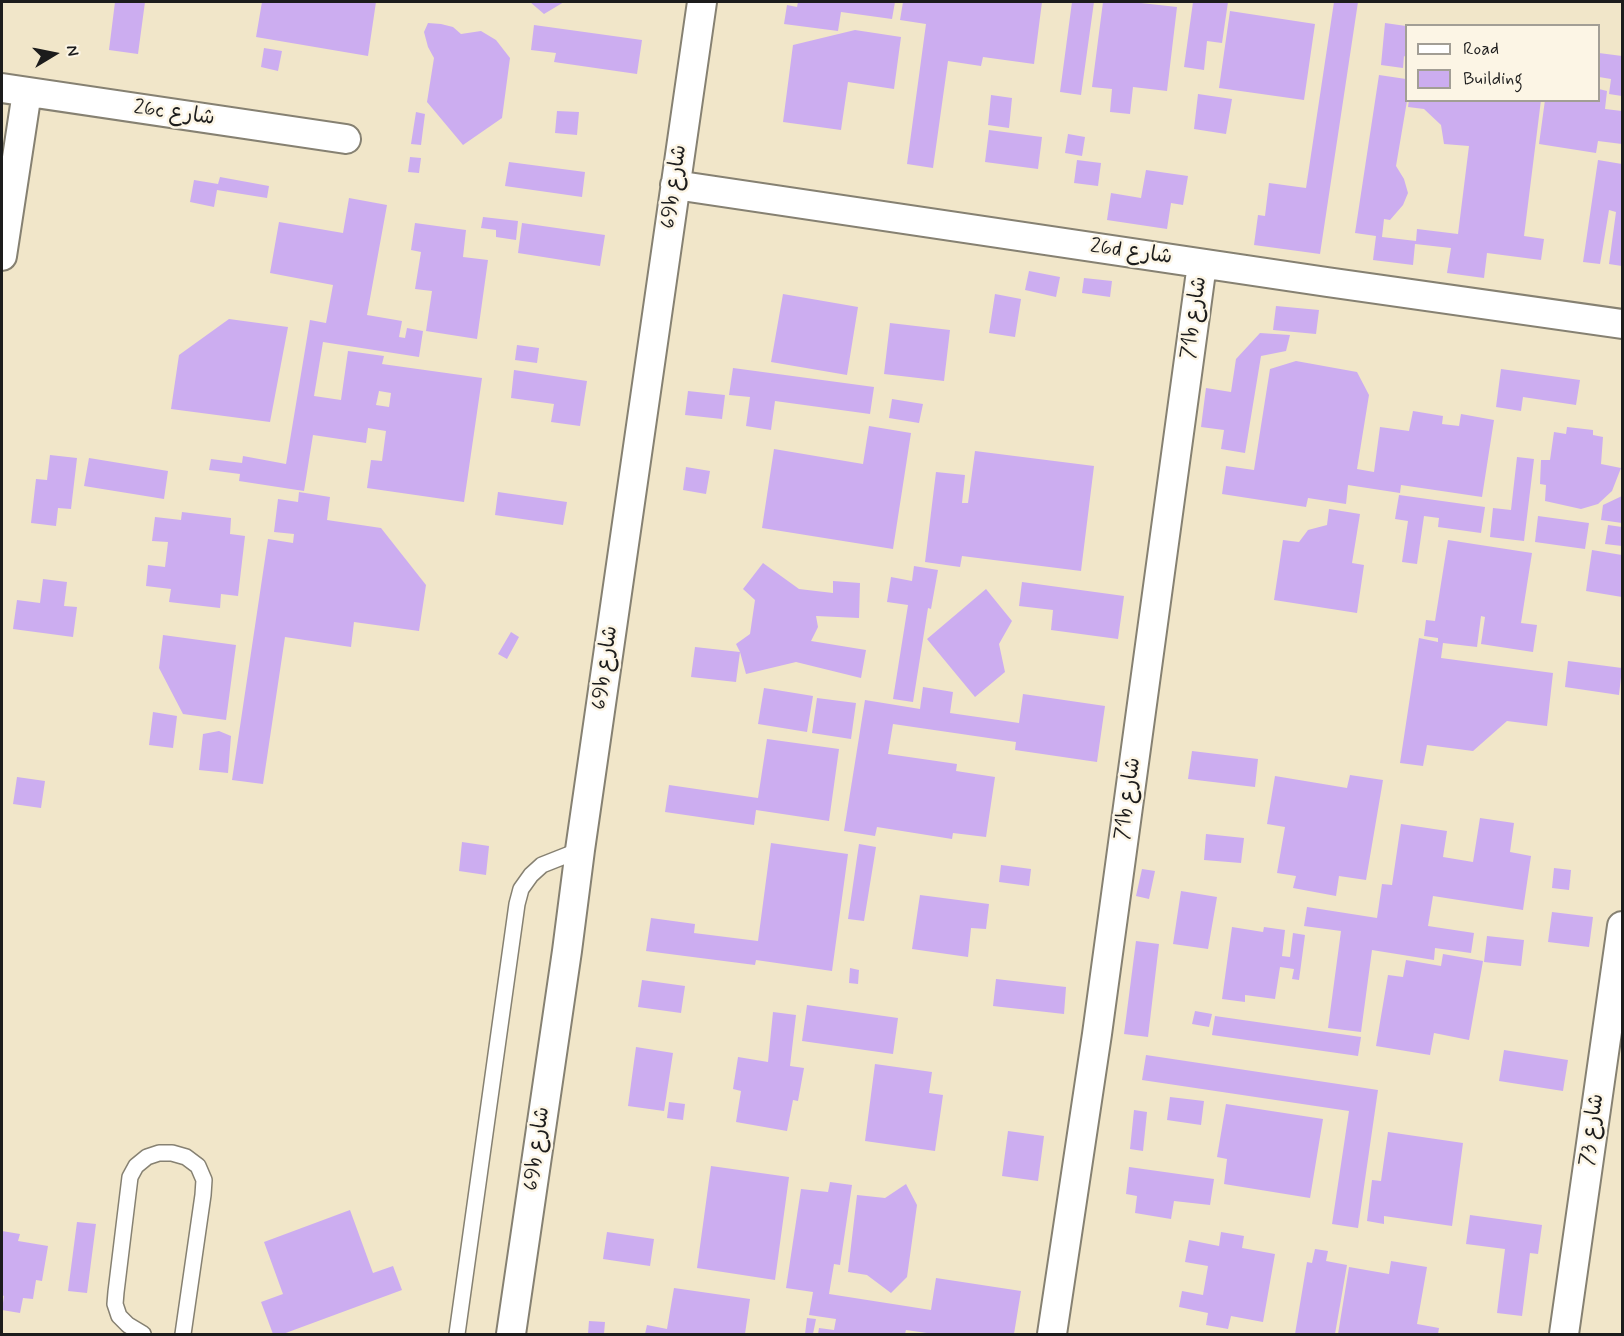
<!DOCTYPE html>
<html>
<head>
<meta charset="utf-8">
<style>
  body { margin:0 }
  #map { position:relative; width:1624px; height:1336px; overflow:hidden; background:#f1e6c9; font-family:Mynerve,sans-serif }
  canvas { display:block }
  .frame { position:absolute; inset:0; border:3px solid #1c1c1c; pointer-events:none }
  .legend { position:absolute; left:1405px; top:24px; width:195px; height:78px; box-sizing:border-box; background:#fcf5e5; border:2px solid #a29e95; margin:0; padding:8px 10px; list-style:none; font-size:18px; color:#1c1c1c }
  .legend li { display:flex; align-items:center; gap:12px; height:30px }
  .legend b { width:30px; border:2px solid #a29e95 }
  .north { position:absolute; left:24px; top:24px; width:60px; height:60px; -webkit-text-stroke:4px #fcf5e5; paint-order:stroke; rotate:80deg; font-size:16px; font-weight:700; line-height:24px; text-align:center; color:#1c1c1c }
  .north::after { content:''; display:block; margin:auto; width:21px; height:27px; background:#1c1c1c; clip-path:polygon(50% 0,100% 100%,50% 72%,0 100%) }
</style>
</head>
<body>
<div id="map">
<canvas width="1624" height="1336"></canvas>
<div class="frame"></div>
<ul class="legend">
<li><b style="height:8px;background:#fff"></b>Road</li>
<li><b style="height:16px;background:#ccadf0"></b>Building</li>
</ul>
<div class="north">N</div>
</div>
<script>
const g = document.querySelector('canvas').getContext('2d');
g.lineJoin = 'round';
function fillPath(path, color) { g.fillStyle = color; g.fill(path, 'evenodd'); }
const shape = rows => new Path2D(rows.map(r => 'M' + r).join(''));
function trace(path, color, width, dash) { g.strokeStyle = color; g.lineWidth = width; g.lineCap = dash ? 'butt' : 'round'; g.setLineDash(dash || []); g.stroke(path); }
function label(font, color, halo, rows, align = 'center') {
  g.font = font + ' Mynerve,"Playpen Sans Arabic",sans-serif'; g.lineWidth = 5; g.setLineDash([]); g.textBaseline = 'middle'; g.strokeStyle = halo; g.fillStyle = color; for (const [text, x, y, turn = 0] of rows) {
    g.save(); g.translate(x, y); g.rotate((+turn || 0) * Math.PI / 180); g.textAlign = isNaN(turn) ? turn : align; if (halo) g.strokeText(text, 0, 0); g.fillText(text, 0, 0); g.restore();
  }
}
const building = shape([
  [115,2,145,2,138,54,109,50],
  [262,2,376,2,368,56,256,37],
  [530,2,564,2,544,14],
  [798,2,895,2,892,19,841,12,838,31,784,24,787,5,797,7],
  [903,2,1042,2,1034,64,983,57,981,66,948,61,933,168,907,164,926,24,900,20],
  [1072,2,1094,2,1081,95,1060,92],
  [1103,2,1132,2,1177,7,1167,91,1133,87,1130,114,1110,112,1112,89,1092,87],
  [1193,2,1228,2,1222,43,1207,41,1204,70,1184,67],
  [1334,2,1358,2,1320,254,1254,245,1258,215,1265,216,1269,183,1306,188],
  [1230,11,1315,24,1304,100,1219,88],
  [428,23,441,24,453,27,461,34,481,31,496,40,510,58,502,118,463,145,427,102,434,58,428,47,424,32],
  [1385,23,1406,26,1406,57,1404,56,1403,68,1381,65],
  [534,25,642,40,637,74,554,62,556,53,531,50],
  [855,30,901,37,894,89,848,82,841,130,783,122,793,45],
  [264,48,282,51,278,71,261,67],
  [1599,53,1622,56,1622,96,1609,94,1611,79,1599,77],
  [1379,75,1406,79,1407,101,1396,166,1404,179,1408,193,1403,205,1390,220,1384,219,1382,237,1416,241,1417,229,1458,234,1469,146,1444,144,1441,125,1424,109,1408,107,1409,100,1541,100,1524,236,1544,239,1541,260,1487,253,1484,278,1447,273,1451,248,1415,244,1413,265,1373,260,1376,236,1355,233],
  [1599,89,1607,91,1605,109,1622,111,1622,144,1598,141,1596,153,1539,144,1545,100,1599,100],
  [1198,94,1232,99,1226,134,1194,129],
  [991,95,1012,98,1009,128,988,125],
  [557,111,579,112,577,135,555,133],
  [416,112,425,114,421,145,411,144],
  [989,130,1042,137,1038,169,985,162],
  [1068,134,1085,137,1082,156,1065,153],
  [410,157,421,158,419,173,408,172],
  [1077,160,1101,163,1098,186,1074,183],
  [1598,160,1622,164,1622,266,1609,264,1616,212,1609,210,1600,264,1583,262],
  [509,162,585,172,582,197,505,186],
  [1146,170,1188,176,1183,205,1171,203,1167,229,1107,220,1111,193,1141,198],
  [220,177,269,186,267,198,217,190,214,207,190,202,194,180,218,184],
  [349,198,387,205,367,315,402,321,399,337,405,338,407,328,423,331,419,357,323,342,314,396,341,400,348,351,384,356,382,364,482,378,464,502,367,488,371,460,382,461,386,431,368,428,366,443,313,435,304,491,239,481,240,474,209,470,211,459,242,463,243,456,286,464,310,320,326,323,333,285,270,273,279,222,343,233],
  [379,391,391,393,389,407,376,405],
  [483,217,518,221,516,240,496,237,496,230,481,228],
  [415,223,466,230,463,257,488,260,477,339,426,331,432,291,415,289,421,252,411,250],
  [522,223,605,235,600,266,518,253],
  [1029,271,1060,277,1056,297,1025,290],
  [1084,278,1112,281,1110,297,1082,293],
  [783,294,858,307,847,375,771,362],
  [995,294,1021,299,1015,337,989,333],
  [1276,306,1319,310,1316,334,1273,330],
  [229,319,288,327,270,422,171,409,179,355],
  [890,323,950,330,944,381,884,374],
  [1260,333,1290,335,1286,351,1261,356,1245,453,1221,449,1224,430,1201,427,1206,388,1231,392,1236,359],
  [517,345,539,348,537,363,515,360],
  [1296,361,1357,372,1369,395,1357,469,1374,472,1380,427,1409,431,1413,411,1443,416,1442,424,1459,426,1461,414,1494,420,1482,497,1401,485,1400,493,1348,485,1346,504,1308,498,1306,507,1222,494,1226,466,1254,470,1270,369],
  [733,368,874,387,870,414,775,401,771,430,746,426,750,397,729,395],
  [1501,369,1580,380,1576,405,1523,397,1521,411,1496,407],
  [514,370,587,381,580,426,551,422,554,404,511,398],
  [688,391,725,395,722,419,685,415],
  [892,399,923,404,919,423,889,418],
  [869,426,911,433,893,549,762,528,774,449,863,464],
  [1567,427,1593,430,1593,435,1603,437,1601,464,1621,468,1612,491,1598,504,1581,509,1545,501,1546,485,1540,484,1541,460,1550,460,1554,432,1566,434],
  [975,451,1094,466,1081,571,962,556,960,567,925,562,936,472,965,475,962,503,968,503],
  [50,455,77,458,71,509,58,508,56,526,31,523,36,479,47,480],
  [1517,457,1534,459,1524,541,1490,537,1493,508,1511,510],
  [89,458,168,471,164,499,84,486],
  [686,467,710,471,706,494,683,490],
  [299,492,330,497,327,520,381,528,426,585,419,631,354,622,351,647,285,637,263,784,232,780,268,539,293,543,294,534,274,532,278,499,298,502],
  [498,492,567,502,563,525,495,515],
  [1399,495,1485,507,1481,533,1438,527,1439,518,1424,516,1417,564,1402,562,1408,521,1395,519],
  [1622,496,1622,523,1601,520,1603,505],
  [1329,509,1360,514,1352,563,1364,565,1357,613,1274,600,1283,540,1299,542,1308,530,1327,525],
  [182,512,231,518,230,534,245,536,238,596,221,594,220,608,169,602,171,589,146,586,148,565,165,567,168,542,152,541,155,517,181,520],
  [1538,516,1589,523,1585,549,1535,542],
  [1608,525,1622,527,1622,546,1605,544],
  [1448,540,1532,553,1521,623,1537,625,1533,652,1481,644,1485,617,1481,616,1477,647,1443,643,1441,658,1553,673,1547,726,1507,721,1473,751,1427,745,1423,766,1400,763,1419,638,1438,642,1438,638,1424,636,1426,620,1435,621],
  [1592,550,1622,555,1622,597,1586,591],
  [763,563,799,589,833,593,833,581,860,583,859,618,816,616,818,627,811,641,866,650,861,678,796,662,746,674,740,652,736,682,691,677,695,647,740,652,736,644,750,634,755,600,743,589],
  [914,566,938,570,931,609,928,608,913,702,893,699,908,605,887,602,891,577,912,581],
  [43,579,67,582,64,606,77,607,73,637,13,629,17,600,40,603],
  [1022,582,1124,596,1118,639,1051,630,1053,610,1019,606],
  [986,589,1012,621,999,644,1005,672,975,697,927,639],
  [511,632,519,637,507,659,498,654],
  [163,635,236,645,226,720,183,714,159,668],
  [1568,661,1622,668,1619,695,1565,687],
  [923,687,953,692,950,713,1019,723,1023,694,1105,706,1097,762,1015,750,1016,742,893,724,888,754,957,764,956,771,995,777,986,837,953,833,952,839,877,827,875,836,844,831,865,700,920,709],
  [764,688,813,696,807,732,758,724],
  [817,698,856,703,851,739,812,733],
  [153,712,177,716,173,748,149,745],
  [219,731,231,736,228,773,199,770,203,734],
  [767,739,839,749,829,821,756,810,754,825,665,812,669,785,758,798],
  [1192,751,1258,759,1255,787,1188,779],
  [1350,775,1383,780,1366,880,1339,876,1336,896,1293,888,1296,876,1277,873,1285,827,1267,824,1275,776,1347,788],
  [17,777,45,781,41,808,13,804],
  [1480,818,1514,823,1510,852,1531,856,1523,910,1433,896,1428,926,1474,933,1471,953,1435,948,1434,960,1372,950,1361,1032,1328,1028,1341,931,1304,926,1307,907,1377,918,1382,884,1392,885,1401,824,1447,831,1443,857,1473,862],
  [1206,834,1244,838,1241,863,1204,860],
  [462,842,489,846,486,875,459,871],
  [771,843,848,854,832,971,756,960,755,965,646,951,651,918,695,924,694,933,758,941],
  [859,844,876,847,864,921,848,919],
  [1001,865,1031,869,1029,886,999,882],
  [1554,868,1571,870,1569,890,1552,888],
  [1142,869,1155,871,1149,899,1136,896],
  [1181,891,1217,897,1208,949,1173,944],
  [920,895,989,904,986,929,971,928,968,957,912,949],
  [1552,912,1593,917,1589,947,1548,942],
  [1232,927,1263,932,1264,927,1285,930,1282,956,1290,957,1293,933,1305,935,1299,980,1292,979,1294,969,1280,967,1275,999,1245,995,1245,1002,1222,999],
  [1487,936,1524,940,1521,966,1484,962],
  [1136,941,1159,944,1148,1037,1124,1034],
  [1443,954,1483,961,1469,1040,1434,1033,1430,1055,1376,1046,1388,975,1403,977,1406,960,1441,966],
  [850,968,859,970,858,984,849,983],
  [996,979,1066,987,1064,1014,993,1006],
  [642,980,685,986,681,1013,638,1007],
  [807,1005,898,1018,893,1054,802,1041],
  [1195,1011,1212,1014,1209,1027,1192,1024],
  [773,1012,796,1015,790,1066,804,1068,798,1101,793,1100,787,1131,736,1122,741,1091,733,1089,738,1057,768,1062],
  [1215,1016,1361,1037,1358,1056,1212,1035],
  [636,1047,673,1053,664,1111,628,1106],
  [1504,1050,1568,1060,1563,1091,1499,1081],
  [1146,1055,1378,1090,1358,1228,1332,1224,1349,1111,1142,1080],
  [875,1064,932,1072,929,1093,943,1095,935,1151,865,1141],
  [1170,1097,1204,1101,1201,1125,1167,1120],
  [669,1102,685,1104,683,1120,667,1118],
  [1226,1104,1323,1119,1310,1198,1224,1184,1227,1159,1217,1157],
  [1134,1110,1147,1112,1143,1151,1130,1149],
  [1008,1131,1044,1136,1038,1181,1002,1176],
  [1388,1132,1463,1143,1452,1226,1384,1216,1384,1224,1367,1221,1372,1180,1381,1181],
  [711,1166,789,1177,775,1280,697,1268],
  [1129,1167,1214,1179,1210,1205,1174,1201,1171,1219,1135,1213,1137,1196,1126,1194],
  [830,1182,852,1185,840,1265,834,1264,829,1294,931,1310,936,1278,1021,1291,1014,1334,934,1334,906,1330,905,1334,818,1334,819,1328,834,1330,836,1319,809,1315,813,1292,786,1288,801,1189,828,1192],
  [906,1184,917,1205,907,1277,891,1293,867,1275,848,1272,857,1195,885,1198],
  [350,1210,373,1273,393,1266,402,1290,283,1334,273,1334,261,1302,283,1294,264,1242],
  [1470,1215,1542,1225,1538,1254,1530,1253,1522,1316,1497,1313,1505,1249,1466,1244],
  [77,1222,96,1224,87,1293,68,1291],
  [2,1231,20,1234,18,1241,48,1246,42,1281,36,1280,33,1299,23,1298,20,1313,2,1310,4,1296,2,1295],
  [607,1232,654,1239,650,1266,603,1259],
  [1221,1232,1244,1236,1242,1248,1275,1254,1263,1322,1231,1316,1228,1329,1206,1325,1208,1313,1179,1307,1182,1291,1203,1295,1208,1266,1185,1262,1189,1240,1219,1246],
  [1315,1249,1328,1251,1326,1261,1347,1265,1335,1334,1295,1334,1307,1262,1312,1263],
  [1391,1261,1427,1267,1417,1324,1439,1328,1438,1334,1338,1334,1349,1267,1389,1274],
  [674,1288,750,1299,745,1334,645,1334,647,1325,667,1329],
  [807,1318,816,1319,813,1334,805,1334],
  [589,1321,605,1322,604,1334,588,1334]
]);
const service = shape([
  [143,1334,128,1325,119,1316,115,1304,116,1292,130,1177,136,1166,147,1157,159,1153,172,1153,186,1157,198,1166,204,1180,203,1195,183,1334],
  [457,1334,517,904,521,889,531,875,542,865,580,850]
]);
const minor = shape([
  [2,88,346,139],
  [675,185,1327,282,1622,324],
  [2,256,27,92],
  [511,1334,567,951,580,850,702,2],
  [1052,1334,1097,1034,1202,264],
  [1564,1334,1622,926]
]);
const streetNames = [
  ["26c شارع",174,114,8],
  ["69b شارع",675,187,-82],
  ["26d شارع",1131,253,8],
  ["71b شارع",1195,318,-82],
  ["69b شارع",606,668,-82],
  ["71b شارع",1129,799,-82],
  ["شارع 73",1593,1130,-82],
  ["69b شارع",538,1149,-82]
];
fillPath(building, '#ccadf0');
trace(service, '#868172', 18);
trace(minor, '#868172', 32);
trace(service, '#fff', 15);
trace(minor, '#fff', 28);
label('21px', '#1c1c1c', '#fcf5e5', streetNames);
</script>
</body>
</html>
